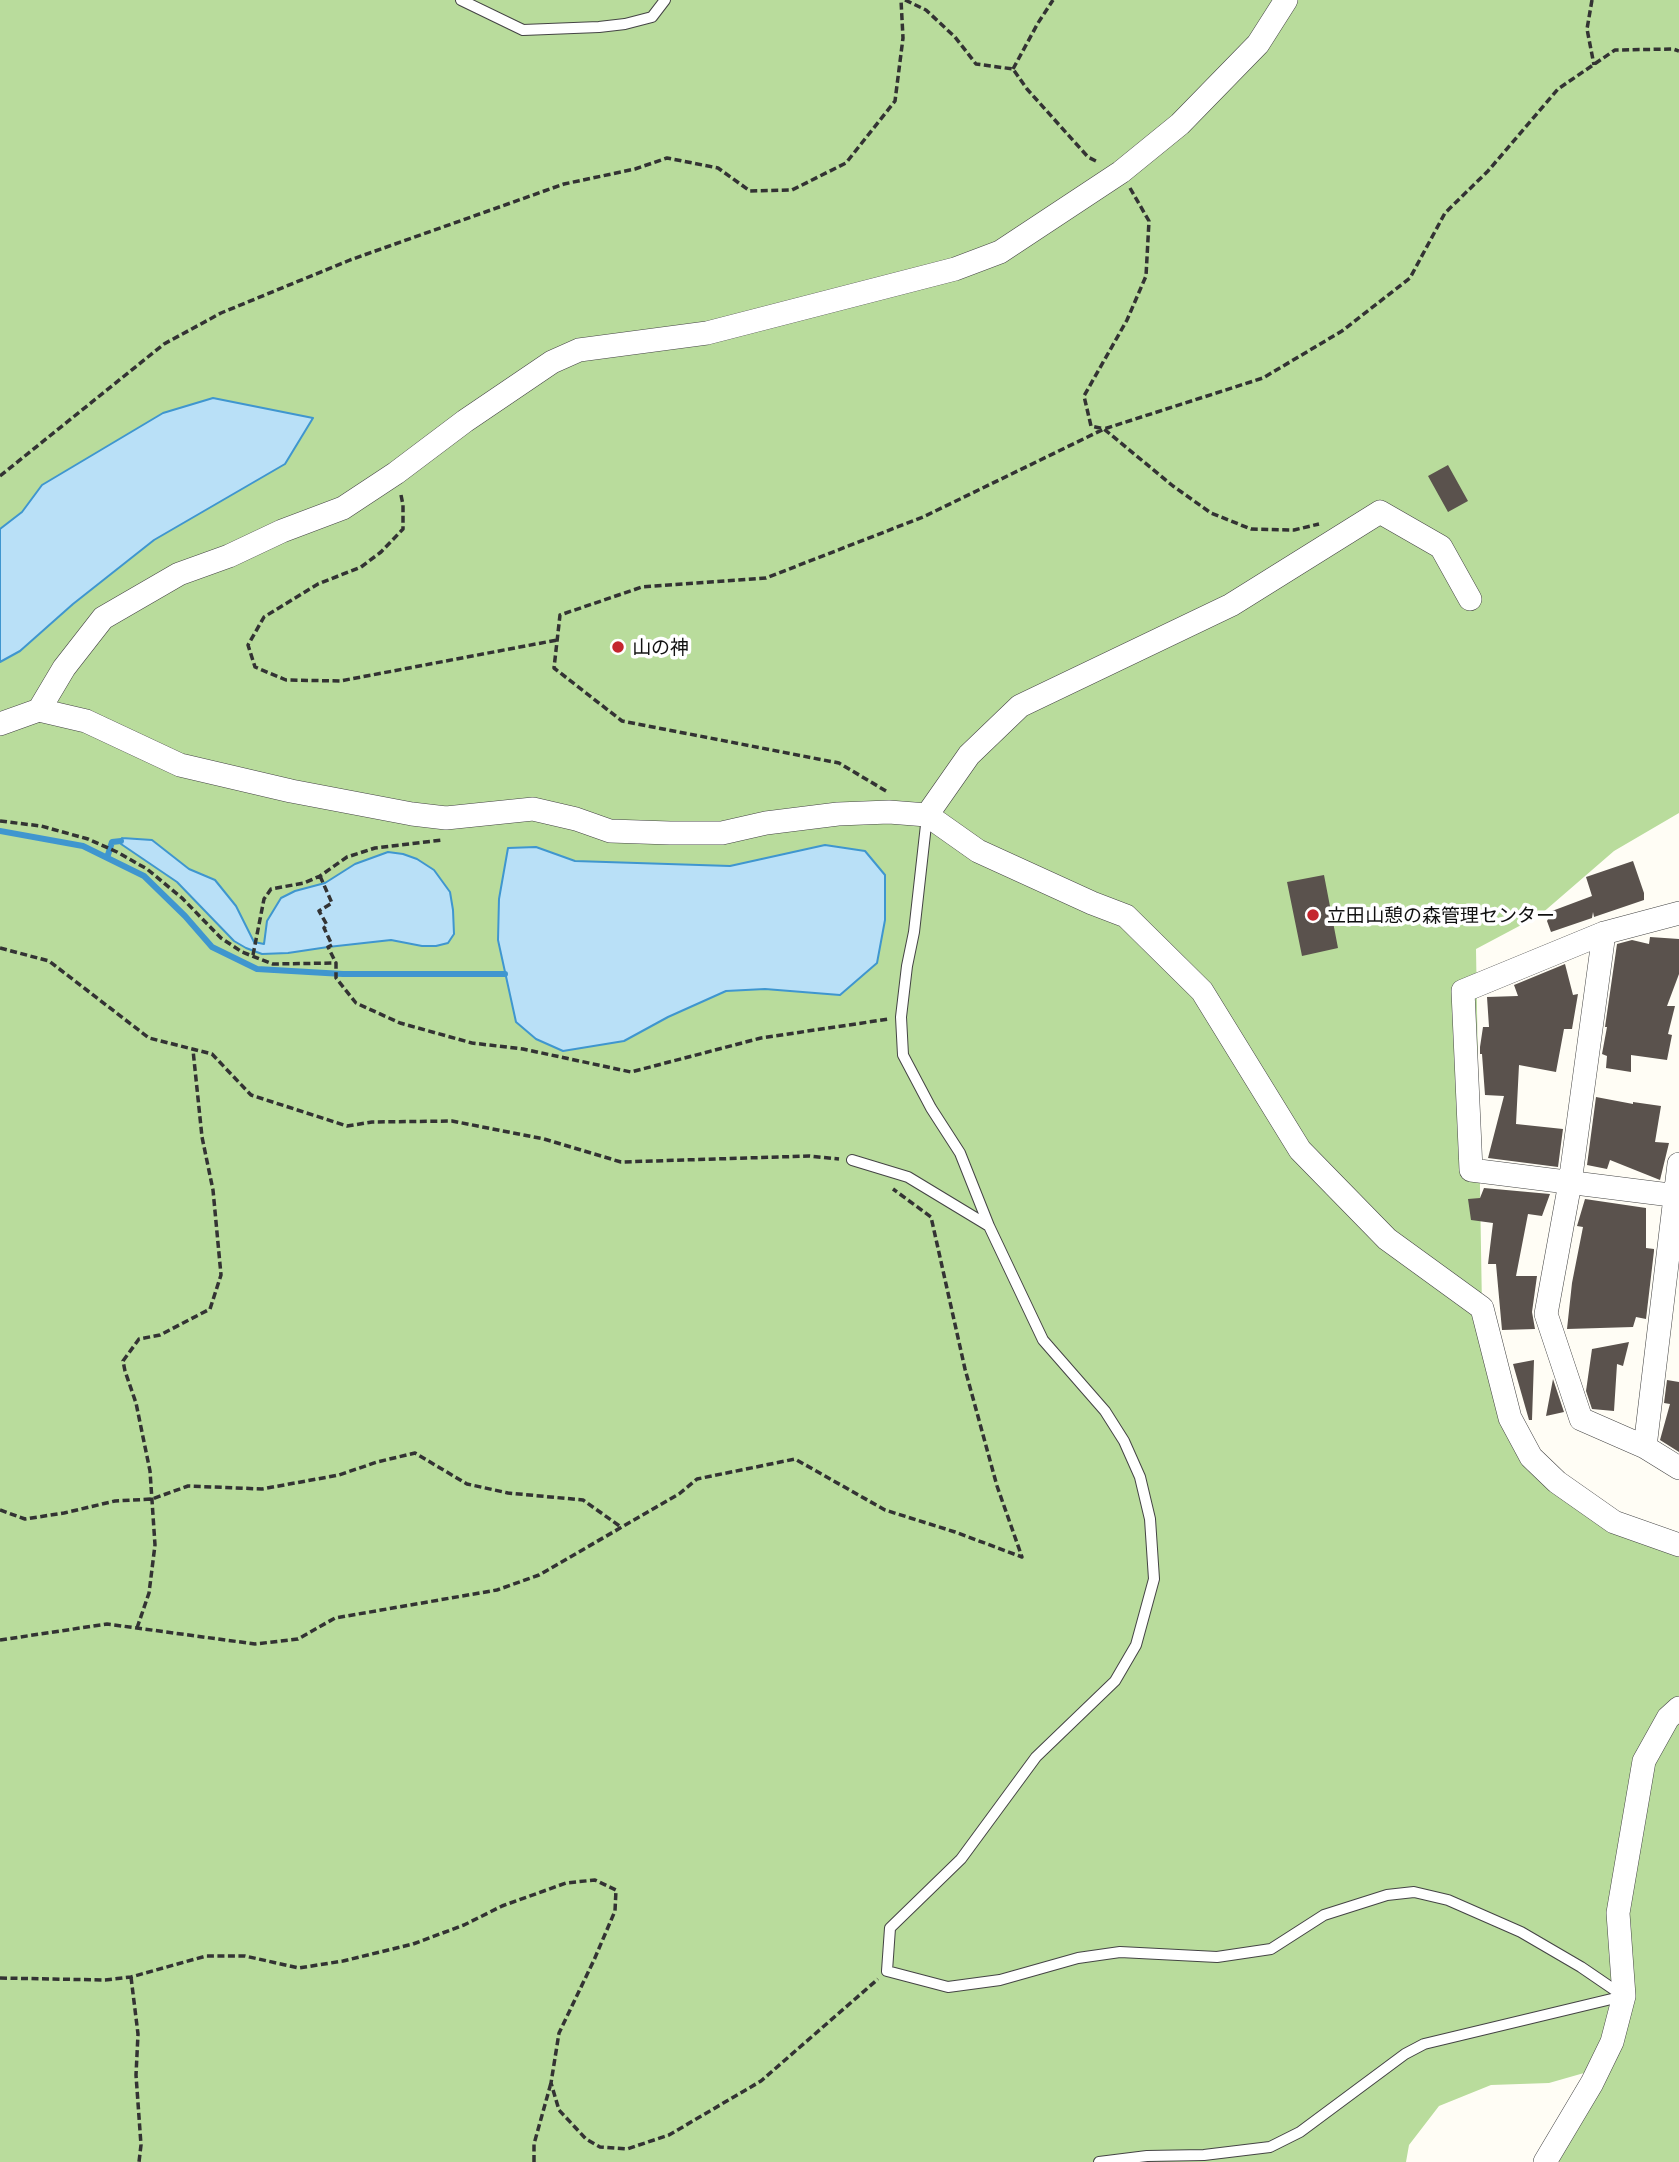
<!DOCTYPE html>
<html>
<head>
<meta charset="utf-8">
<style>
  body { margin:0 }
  canvas { display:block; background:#fffdf5 }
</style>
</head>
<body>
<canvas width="1679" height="2162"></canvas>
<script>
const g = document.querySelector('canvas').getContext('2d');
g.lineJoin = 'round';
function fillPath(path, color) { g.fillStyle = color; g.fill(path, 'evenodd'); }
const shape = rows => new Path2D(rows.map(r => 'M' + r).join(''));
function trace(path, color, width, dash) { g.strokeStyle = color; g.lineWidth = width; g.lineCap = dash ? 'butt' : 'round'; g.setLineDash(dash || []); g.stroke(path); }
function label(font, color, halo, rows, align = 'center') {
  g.font = font + ' Georgia,"Noto Sans JP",serif'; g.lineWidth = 7; g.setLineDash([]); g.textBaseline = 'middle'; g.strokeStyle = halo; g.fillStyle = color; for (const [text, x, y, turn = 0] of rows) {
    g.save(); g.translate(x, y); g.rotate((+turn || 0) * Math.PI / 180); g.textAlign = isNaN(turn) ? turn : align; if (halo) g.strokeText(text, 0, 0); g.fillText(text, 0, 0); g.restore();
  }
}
const forest = shape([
  [0,0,1679,0,1679,813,1614,851,1540,915,1476,949,1482,1308,1510,1418,1557,1482,1679,1545,1679,2162,1545,2162,1598,2069,1549,2083,1491,2085,1439,2106,1409,2145,1406,2162,0,2162]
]);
const water = shape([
  [213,398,313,418,285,464,154,540,73,604,20,651,0,662,0,529,22,512,42,485,163,413,213,398],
  [122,838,152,840,189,869,215,880,236,906,254,942,264,944,267,921,281,898,295,891,325,883,355,864,388,852,403,854,417,859,434,870,450,892,453,910,454,934,448,943,436,946,422,946,391,940,328,947,288,953,262,954,246,948,234,941,177,882,121,844,122,838],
  [825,845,865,851,885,875,885,920,877,963,840,995,765,989,726,991,668,1017,624,1041,563,1051,536,1039,516,1022,498,940,499,899,508,848,536,847,575,861,730,866,825,845]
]);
const stream = shape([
  [0,831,83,846,144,876,185,916,212,947,257,969,343,974,505,974],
  [107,858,112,842,121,841]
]);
const building = shape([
  [1448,465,1468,501,1448,512,1428,476],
  [1633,861,1644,893,1644,900,1594,917,1593,912,1592,918,1551,932,1547,921,1552,911,1592,896,1586,877],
  [1324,875,1338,948,1302,956,1287,882],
  [1650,937,1679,939,1679,974,1667,1006,1675,1006,1668,1034,1672,1035,1667,1060,1631,1055,1631,1072,1606,1068,1607,1056,1602,1054,1607,1027,1605,1027,1617,944,1632,940,1649,944],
  [1565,964,1573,995,1578,994,1572,1029,1564,1029,1556,1072,1519,1065,1516,1124,1563,1129,1558,1167,1488,1158,1504,1096,1485,1095,1482,1054,1480,1054,1480,1047,1483,1027,1489,1027,1487,997,1518,996,1514,985],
  [1596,1097,1633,1104,1633,1102,1661,1106,1655,1142,1669,1143,1660,1180,1610,1160,1607,1169,1587,1165],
  [1484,1188,1550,1194,1542,1216,1528,1214,1516,1276,1537,1276,1532,1312,1535,1329,1502,1330,1496,1264,1488,1264,1493,1223,1471,1220,1468,1199,1480,1198],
  [1585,1199,1646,1208,1646,1248,1654,1249,1654,1251,1646,1319,1636,1317,1633,1327,1567,1329,1572,1283,1583,1227,1577,1226],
  [1629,1342,1623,1366,1617,1364,1614,1411,1592,1409,1586,1391,1592,1349],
  [1534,1360,1532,1420,1529,1420,1513,1364],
  [1553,1379,1564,1412,1546,1416],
  [1667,1380,1679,1382,1679,1452,1660,1440,1670,1404,1664,1403]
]);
const path = shape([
  [905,0,926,10,955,37,976,64,1013,69,1027,89,1088,157,1098,162],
  [1592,0,1587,29,1594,65],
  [1013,69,1038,23,1053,0],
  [1130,188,1149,221,1146,276,1127,320,1084,396,1091,426,1104,429,1173,486,1211,513,1251,529,1294,530,1319,524],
  [0,476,164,344,221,313,350,260,564,184,635,169,667,158,718,168,750,191,792,190,846,163,895,101,903,38,901,0],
  [401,495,403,505,403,529,381,552,361,567,318,584,264,617,248,645,255,667,286,680,340,681,557,640],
  [886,791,839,763,622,721,554,668,560,615,642,587,766,578,923,517,1104,429,1263,378,1342,331,1410,278,1445,213,1488,171,1558,89,1615,50,1673,49,1679,51],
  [0,821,41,826,88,839,117,852,147,869,182,898,221,938,242,952,273,964,336,963],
  [320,876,332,903,319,911,327,925,324,928,332,945,328,947,336,963,336,978,356,1003,400,1023,472,1043,523,1049,631,1072,761,1038,889,1019],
  [0,948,49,961,149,1038,212,1054,251,1095,347,1126,372,1122,452,1121,544,1139,621,1162,809,1156,839,1159],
  [253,955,264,899,271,889,304,883,320,876,347,857,375,848,442,840],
  [0,1510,25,1519,64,1513,115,1501,152,1499,188,1486,262,1489,339,1475,377,1462,415,1453,467,1484,508,1493,583,1500,621,1527],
  [137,1628,149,1593,155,1545,150,1471,136,1403,125,1371,123,1361,139,1339,160,1335,210,1309,221,1275,213,1190,202,1137,193,1050],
  [0,1640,107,1624,255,1644,298,1639,335,1618,497,1590,539,1575,679,1494,697,1479,795,1459,885,1510,955,1532,1022,1557,997,1486,965,1369,931,1217,893,1189],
  [131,1977,138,2034,136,2075,141,2145,139,2162],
  [0,1978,105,1980,131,1977,206,1956,245,1956,299,1968,343,1961,413,1944,464,1925,502,1906,566,1883,595,1880,616,1890,615,1911,594,1960,559,2033,551,2083,559,2110,586,2139,600,2147,627,2149,669,2135,761,2081,878,1979],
  [534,2162,534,2144,551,2083]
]);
const service = shape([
  [461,0,523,30,599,27,625,24,652,17,665,0],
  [852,1160,908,1177,989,1226,960,1153,931,1108,903,1055,901,1017,907,966,914,932,927,816],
  [989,1226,1043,1340,1105,1411,1124,1441,1140,1477,1150,1519,1154,1579,1136,1645,1115,1681,1036,1757,961,1859,890,1928,887,1971,948,1987,1000,1980,1078,1958,1120,1952,1217,1957,1271,1949,1324,1915,1387,1895,1414,1892,1448,1900,1521,1932,1581,1967,1622,1995],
  [1099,2162,1147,2156,1204,2155,1270,2147,1300,2132,1405,2054,1424,2044,1624,1996]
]);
const minor = shape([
  [39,710,64,668,103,618,179,574,229,556,282,531,343,508,396,473,465,421,552,362,579,350,707,333,955,269,1000,252,1121,172,1180,124,1258,44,1286,0],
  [0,724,39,710,86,721,180,765,291,791,412,814,446,818,533,809,576,819,610,831,670,833,722,833,766,823,838,814,889,812,927,815,978,851,1092,903,1126,916,1202,991,1300,1150,1387,1239,1482,1308,1510,1418,1531,1457,1557,1482,1614,1522,1679,1545],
  [927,815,969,755,1020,706,1231,605,1380,512,1441,547,1470,599],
  [1679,913,1604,933,1463,991,1471,1170,1679,1196],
  [1604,933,1570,1183,1546,1314,1581,1419,1645,1447,1679,1468],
  [1645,1447,1679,1164],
  [1545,2162,1592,2083,1612,2042,1624,1996,1618,1913,1644,1761,1668,1718,1679,1708]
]);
const markers = [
  [618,647,7,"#c4262e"],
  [1313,915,7,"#c4262e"]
];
const poiNames = [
  ["山の神",632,647],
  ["立田山憩の森管理センター",1327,915]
];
fillPath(forest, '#b9dc9c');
fillPath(water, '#b9e0f7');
trace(water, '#3f96cf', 2);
trace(stream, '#3f96cf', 6);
fillPath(building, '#5a524d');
trace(service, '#444', 12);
trace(minor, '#444', 24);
trace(path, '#333', 3.5, [7, 3.5]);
trace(service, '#fff', 10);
trace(minor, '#fff', 23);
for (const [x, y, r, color] of markers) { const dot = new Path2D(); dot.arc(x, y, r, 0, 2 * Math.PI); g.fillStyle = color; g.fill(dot); trace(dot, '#fff', 2.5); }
label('19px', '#111', '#fff', poiNames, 'left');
</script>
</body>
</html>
